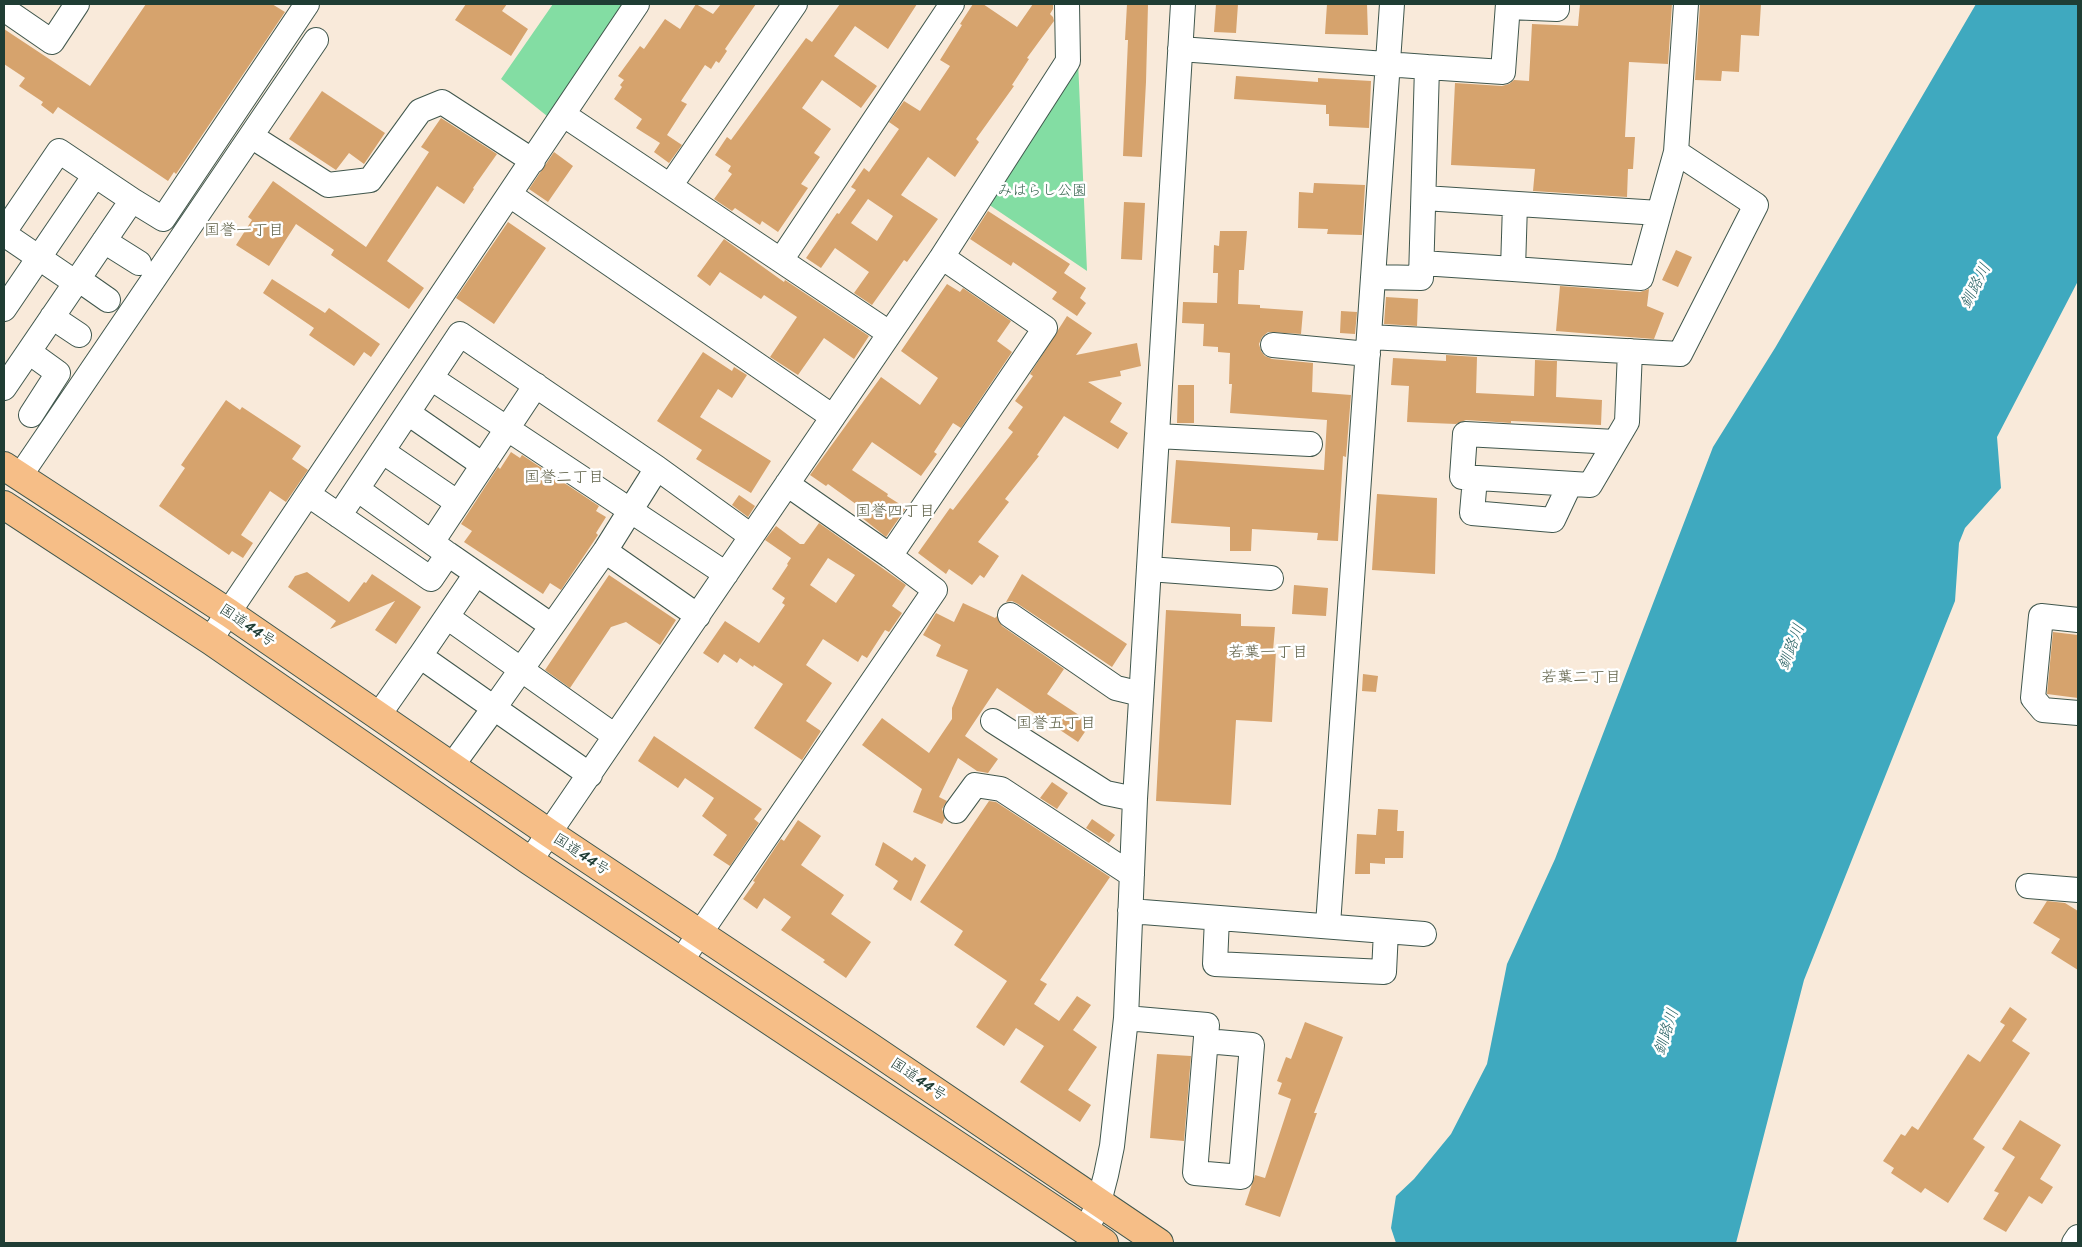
<!DOCTYPE html>
<html>
<head>
<meta charset="utf-8">
<style>
  body { margin:0 }
  #map { position:relative; width:2082px; height:1247px; overflow:hidden; background:#f9eada; font-family:Sriracha,sans-serif }
  canvas { display:block }
  .frame { position:absolute; inset:0; border:5px solid #1f3d34; pointer-events:none }
</style>
</head>
<body>
<div id="map">
<canvas width="2082" height="1247"></canvas>
<div class="frame"></div>
</div>
<script>
const g = document.querySelector('canvas').getContext('2d');
g.lineJoin = 'round';
function fillPath(path, color) { g.fillStyle = color; g.fill(path, 'evenodd'); }
const shape = rows => new Path2D(rows.map(r => 'M' + r).join(''));
function trace(path, color, width, dash) { g.strokeStyle = color; g.lineWidth = width; g.lineCap = dash ? 'butt' : 'round'; g.setLineDash(dash || []); g.stroke(path); }
function label(font, color, halo, rows, align = 'center') {
  g.font = font + ' Sriracha,"Klee One",sans-serif'; g.lineWidth = 5; g.setLineDash([]); g.textBaseline = 'middle'; g.strokeStyle = halo; g.fillStyle = color; for (const [text, x, y, turn = 0] of rows) {
    g.save(); g.translate(x, y); g.rotate((+turn || 0) * Math.PI / 180); g.textAlign = isNaN(turn) ? turn : align; if (halo) g.strokeText(text, 0, 0); g.fillText(text, 0, 0); g.restore();
  }
}
const green = shape([
  [553,4,623,4,547,116,501,79],
  [1078,60,1087,271,985,202]
]);
const water = shape([
  [1976,4,2078,4,2078,281,1997,437,2001,488,1965,528,1959,543,1955,601,1804,980,1736,1243,1396,1243,1391,1228,1396,1196,1414,1179,1451,1134,1487,1064,1507,964,1555,859,1713,447,1775,348]
]);
const building = shape([
  [146,4,272,4,285,12,176,174,174,172,168,181,58,107,53,114,41,105,43,102,19,86,25,78,4,64,4,29,90,86],
  [466,4,507,4,502,11,528,29,511,56,455,20],
  [696,4,713,14,721,4,756,4,725,49,727,51,719,63,716,61,711,69,705,65,681,101,687,104,667,135,682,145,669,163,654,152,660,143,636,128,642,119,614,99,622,87,620,85,624,80,618,76,640,46,644,49,665,19,680,29],
  [840,4,917,4,888,49,855,26,834,56,877,86,861,108,822,80,802,108,831,129,814,153,820,157,801,184,808,188,778,232,762,221,760,225,735,208,732,211,714,199,732,174,728,171,731,166,715,155,727,137,731,140,806,38,812,42],
  [973,4,983,4,1017,27,1033,4,1053,4,1053,9,1050,14,1053,17,1054,21,1027,58,1029,59,1012,85,1014,86,976,139,979,142,955,177,928,157,901,195,938,219,907,262,904,260,872,305,854,293,869,272,835,248,821,268,806,258,837,213,839,214,856,190,851,187,864,168,869,172,899,129,889,122,904,101,920,111,950,66,940,60,962,25,960,24],
  [868,199,893,216,877,241,851,223],
  [1127,4,1148,4,1146,82,1142,157,1123,156,1128,40,1125,40],
  [1216,4,1238,4,1236,33,1214,32],
  [1327,4,1367,4,1368,35,1325,34],
  [1580,4,1672,4,1668,64,1629,62,1625,137,1635,137,1633,169,1628,169,1627,197,1533,191,1535,169,1451,165,1455,83,1502,86,1509,84,1514,80,1529,81,1532,24,1578,26],
  [1700,4,1761,4,1759,36,1741,35,1739,72,1722,71,1721,81,1695,80],
  [1236,76,1318,82,1318,78,1371,81,1369,128,1329,126,1329,114,1326,114,1326,105,1234,99],
  [322,91,385,133,364,164,349,153,336,170,289,139],
  [441,118,497,154,473,188,474,189,464,204,437,186,387,261,424,288,409,309,331,255,334,250,296,224,269,266,236,245,252,220,248,217,273,181,366,247,429,152,421,147],
  [554,152,573,166,548,202,529,189],
  [1314,183,1365,185,1362,235,1327,234,1328,229,1298,228,1299,192,1313,193],
  [1124,202,1145,203,1142,260,1121,259],
  [988,211,1070,264,1064,273,1086,288,1080,298,1086,303,1077,316,1052,299,1057,292,1013,262,1011,266,970,239],
  [508,222,546,248,494,324,456,298],
  [1220,231,1247,231,1244,270,1239,270,1238,304,1260,305,1260,308,1303,311,1301,334,1268,332,1262,337,1259,344,1261,351,1265,356,1272,359,1313,363,1312,392,1351,395,1346,457,1343,456,1338,541,1317,540,1318,533,1252,529,1251,551,1230,551,1230,527,1171,523,1176,460,1324,470,1327,420,1230,413,1232,384,1229,384,1230,353,1218,352,1218,347,1203,346,1204,324,1182,323,1183,302,1217,303,1218,273,1213,273,1214,245,1219,246],
  [724,239,784,282,785,280,869,336,854,359,824,338,798,375,770,357,797,317,764,295,761,299,720,272,710,286,697,276],
  [1676,250,1692,257,1678,287,1662,280],
  [272,279,325,313,329,308,380,344,371,357,364,352,354,366,309,335,314,328,263,293],
  [947,284,960,292,963,288,1011,321,997,341,1012,352,961,428,953,423,934,452,937,454,921,476,872,442,852,470,888,494,887,496,906,508,886,537,856,513,860,507,828,484,826,486,810,475,881,377,920,405,938,378,901,351],
  [1560,286,1640,292,1649,289,1647,306,1664,313,1654,339,1556,331],
  [1386,297,1418,299,1417,326,1384,324],
  [1341,311,1357,312,1355,334,1340,333],
  [1067,316,1092,333,1076,355,1137,343,1141,366,1120,371,1121,376,1088,382,1122,403,1110,422,1128,433,1118,449,1064,416,1037,455,1039,456,1005,499,1009,502,978,542,999,556,984,578,980,575,972,585,949,569,946,574,918,553,950,508,953,510,1013,432,1008,428,1023,407,1015,401,1033,376,1030,374],
  [703,352,732,371,734,367,747,375,732,398,718,389,700,417,771,461,751,493,696,459,702,450,657,421],
  [1446,355,1477,357,1476,393,1534,396,1535,360,1557,361,1556,397,1602,400,1601,425,1511,421,1511,423,1466,420,1456,424,1407,422,1409,386,1391,385,1393,358,1446,361],
  [1178,385,1194,385,1194,423,1177,423],
  [226,400,240,410,242,407,301,446,292,459,308,470,286,502,270,491,241,535,253,543,243,558,232,551,229,555,159,506,185,468,181,465],
  [511,452,520,458,522,455,599,506,596,511,606,517,596,533,598,535,561,590,550,583,543,594,464,542,472,531,461,524,498,467,500,469],
  [1377,494,1437,498,1435,574,1372,570],
  [739,495,755,506,748,517,732,505],
  [819,523,906,585,892,606,902,613,889,632,885,630,867,658,862,655,858,662,823,639,806,665,832,683,806,721,821,731,802,760,754,728,783,684,754,665,753,667,740,658,737,663,724,654,718,663,703,653,725,621,759,643,785,605,782,603,785,598,772,589,788,565,787,564,791,558,765,540,776,526,800,544,804,544],
  [828,558,855,575,836,603,810,585],
  [307,572,349,602,364,582,366,583,372,574,421,607,396,644,375,630,395,601,330,629,336,621,288,587,295,576],
  [1022,574,1127,644,1112,667,1018,604,1012,601,1006,602],
  [609,575,676,620,660,645,626,622,611,627,570,688,545,670],
  [1294,585,1328,588,1326,616,1292,614],
  [963,603,995,618,997,616,1002,626,1064,669,1047,694,1091,723,1078,742,997,688,965,736,998,759,988,773,977,771,958,758,939,797,947,801,942,809,945,818,942,824,913,812,922,789,862,745,882,718,929,753,952,719,952,708,968,670,936,656,941,645,923,635,936,613,954,622],
  [1166,610,1241,614,1241,626,1275,627,1273,651,1276,651,1272,722,1236,720,1231,805,1156,801],
  [2053,632,2078,635,2078,698,2047,694],
  [1363,674,1378,676,1376,692,1362,691],
  [654,736,762,809,754,819,759,823,730,866,713,855,727,835,702,816,714,798,685,778,678,788,638,761],
  [1052,782,1068,793,1057,809,1040,798],
  [989,801,996,802,1110,877,1040,980,1047,984,1034,1004,1059,1021,1077,996,1091,1005,1073,1030,1097,1047,1068,1090,1091,1105,1080,1122,1020,1082,1044,1046,1016,1028,1004,1046,976,1027,1007,981,954,945,963,931,920,902],
  [1378,809,1398,810,1397,831,1404,831,1403,858,1385,858,1385,864,1370,863,1370,874,1355,874,1357,834,1376,835],
  [1092,819,1115,835,1109,843,1086,828],
  [798,820,821,836,801,865,844,895,831,914,871,942,846,978,823,962,825,960,781,930,791,917,764,898,757,909,743,899,755,882,753,881,781,839,784,841],
  [883,842,912,861,915,857,926,865,911,901,893,889,898,881,875,865],
  [2047,901,2065,903,2078,911,2078,970,2051,953,2060,939,2033,923],
  [2010,1007,2027,1019,2012,1041,2030,1053,1973,1139,1985,1147,1948,1203,1925,1188,1921,1193,1891,1173,1894,1168,1883,1161,1901,1134,1905,1136,1912,1126,1918,1130,1968,1054,1980,1062,2005,1025,2000,1022],
  [1305,1022,1343,1037,1314,1113,1317,1113,1280,1217,1245,1205,1255,1175,1265,1178,1291,1099,1278,1094,1282,1083,1277,1081,1286,1057,1291,1059],
  [1157,1054,1191,1056,1184,1141,1150,1138],
  [2020,1120,2061,1145,2040,1179,2053,1187,2042,1204,2029,1196,2006,1232,1983,1219,1999,1193,1994,1191,2015,1157,2002,1149]
]);
const minor = shape([
  [1508,7,1557,9,1557,4],
  [4,9,52,42,77,4],
  [1180,49,1427,67,1421,278,1373,277],
  [1427,67,1503,72,1508,4],
  [564,115,889,333],
  [251,136,328,185,370,180,420,111,442,102,533,161],
  [670,186,795,4],
  [510,195,833,417],
  [1424,198,1659,213,1676,152,1686,4],
  [132,200,163,219,307,4],
  [1515,204,1513,269,1641,278,1659,213],
  [4,232,59,151,132,200,4,388],
  [4,234,76,283],
  [104,241,139,263],
  [781,260,952,4],
  [1422,263,1513,269],
  [78,279,108,300],
  [4,309,95,175],
  [52,317,79,335],
  [1370,337,1680,354,1756,205,1676,152],
  [1273,345,1368,354],
  [29,352,58,373,31,415],
  [431,378,726,574],
  [408,413,483,465],
  [1157,436,1310,444],
  [1615,442,1465,434,1462,477,1590,485,1627,422,1630,351],
  [382,451,458,503],
  [20,476,316,40],
  [1475,478,1472,513,1553,520,1570,484],
  [357,489,445,552],
  [309,495,431,579,448,554,552,626],
  [339,516,460,334,657,468,751,536],
  [432,542,536,385],
  [605,551,657,468],
  [890,556,1045,328,942,257],
  [1149,569,1271,578],
  [1010,615,1116,688,1141,694],
  [447,617,615,736],
  [2078,620,2041,616,2033,698,2043,710,2078,713],
  [210,640,637,4],
  [420,656,476,574],
  [378,716,420,656,494,708,451,767],
  [993,721,1106,793,1135,799],
  [590,775,494,708,605,551,698,616],
  [956,811,975,785,1001,789,1132,875],
  [530,861,942,257,1068,61,1067,4],
  [2028,886,2078,890],
  [1130,911,1424,934],
  [1217,918,1215,964,1384,972,1386,931],
  [1328,925,1392,4],
  [681,961,935,590,890,556,787,484],
  [1126,1018,1207,1025,1195,1173,1241,1177,1252,1045,1206,1041],
  [1086,1231,1099,1202,1106,1175,1112,1146,1126,1018,1135,799,1183,4],
  [2074,1243,2078,1237]
]);
const highway = shape([
  [4,466,229,613,549,833,867,1045,1159,1243],
  [4,505,210,640,530,861,1104,1243]
]);
const parkNames = [
  ["みはらし公園",1042,191]
];
const streetNames = [
  ["国道44号",247,626,34],
  ["国道44号",581,855,33],
  ["国道44号",918,1080,34]
];
const neighbourhoodNames = [
  ["国誉一丁目",244,231],
  ["国誉二丁目",564,478],
  ["国誉四丁目",895,512],
  ["若葉一丁目",1268,653],
  ["若葉二丁目",1581,678],
  ["国誉五丁目",1056,724]
];
const waterNames = [
  ["釧路川",1976,286,-63],
  ["釧路川",1792,647,-69],
  ["釧路川",1667,1032,-72]
];
fillPath(green, '#83dda3');
fillPath(water, '#3fa9bf');
fillPath(building, '#d6a36d');
trace(minor, '#40574d', 26);
trace(highway, '#40574d', 30);
trace(minor, '#fff', 24);
trace(highway, '#f6be87', 28);
label('15px', '#386550', '#fff', parkNames);
label('15px', '#1f3d34', '#fff', streetNames);
label('16px', '#5f6148', '#fff', neighbourhoodNames);
label('italic 16px', '#2a6365', '#fff', waterNames);
</script>
</body>
</html>
